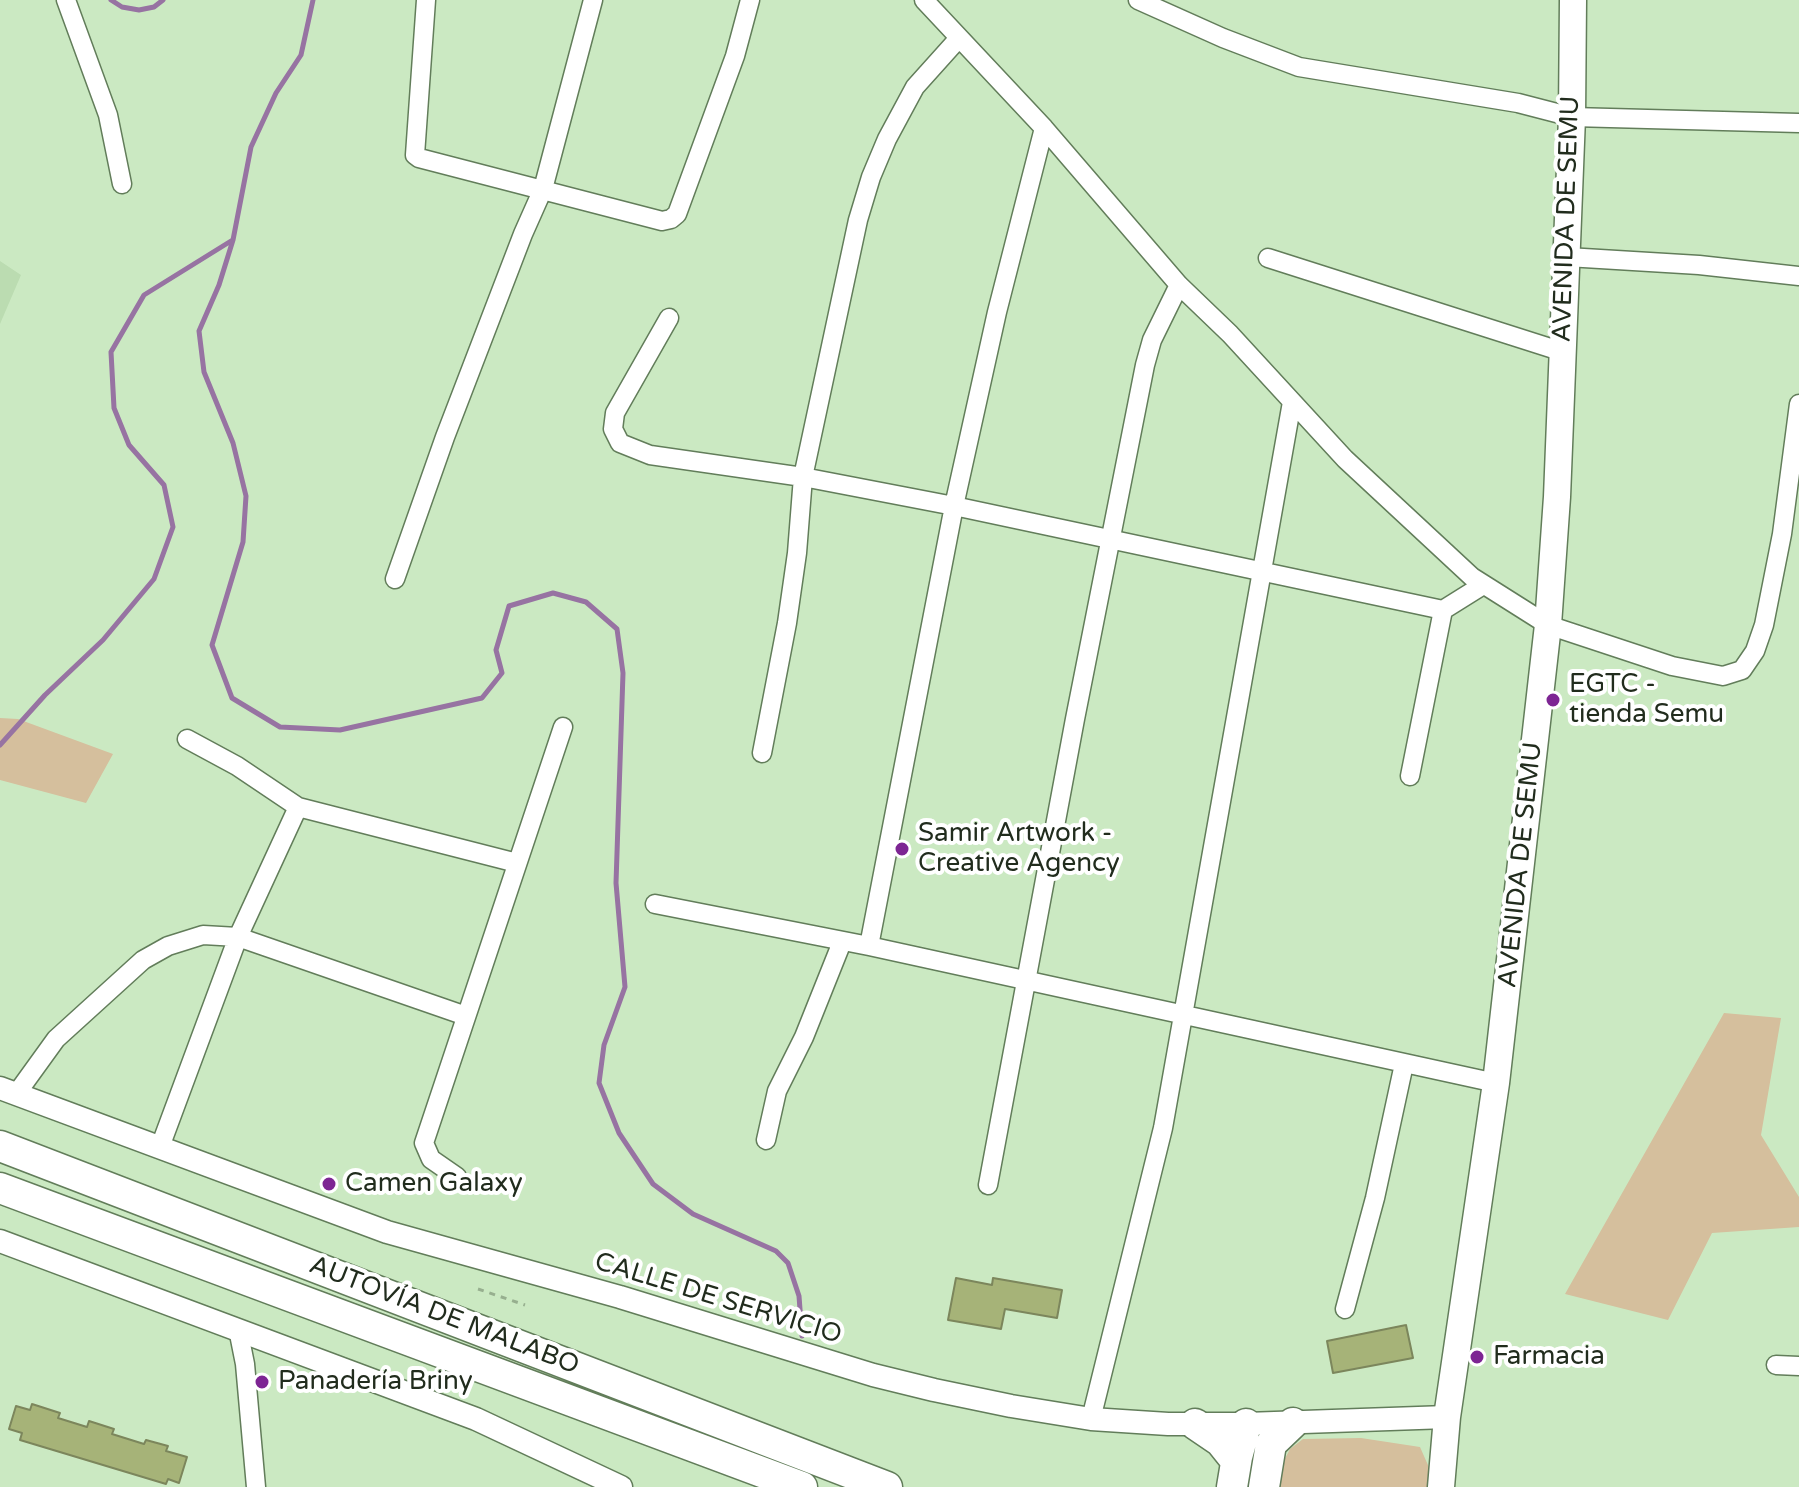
<!DOCTYPE html>
<html>
<head>
<meta charset="utf-8">
<style>
  body { margin:0 }
  canvas { display:block; background:#cbe9c2 }
</style>
</head>
<body>
<canvas width="1799" height="1487"></canvas>
<script>
const g = document.querySelector('canvas').getContext('2d');
g.lineJoin = 'round';
function fillPath(path, color) { g.fillStyle = color; g.fill(path, 'evenodd'); }
const shape = rows => new Path2D(rows.map(r => 'M' + r).join(''));
function trace(path, color, width, dash) { g.strokeStyle = color; g.lineWidth = width; g.lineCap = dash ? 'butt' : 'round'; g.setLineDash(dash || []); g.stroke(path); }
function label(font, color, halo, rows, align = 'center') {
  g.font = font + ' "Varela Round",sans-serif'; g.lineWidth = 8; g.setLineDash([]); g.textBaseline = 'middle'; g.strokeStyle = halo; g.fillStyle = color; for (const [text, x, y, turn = 0] of rows) {
    g.save(); g.translate(x, y); g.rotate((+turn || 0) * Math.PI / 180); g.textAlign = isNaN(turn) ? turn : align; if (halo) g.strokeText(text, 0, 0); g.fillText(text, 0, 0); g.restore();
  }
}
const built = shape([
  [0,261,21,275,0,324]
]);
const green = shape([
  [0,718,18,719,113,754,86,803,0,780],
  [1724,1013,1781,1018,1761,1135,1799,1197,1799,1227,1712,1233,1668,1320,1565,1294],
  [1361,1438,1420,1447,1431,1472,1429,1487,1280,1487,1279,1470,1290,1449,1303,1439]
]);
const stream = shape([
  [111,0,122,7,139,10,154,7,163,0],
  [313,0,301,55,276,93,251,147,233,240,219,285,199,331,204,372,233,443,246,496,243,542,212,645,232,698,280,727,340,730,482,698,502,673,496,650,509,606,553,593,586,602,617,629,623,673,616,883,625,987,604,1045,599,1083,619,1133,653,1184,693,1214,776,1251,788,1263,799,1296,802,1336],
  [0,745,45,695,103,640,154,579,173,527,164,485,129,445,114,408,111,352,144,295,231,241]
]);
const building = shape([
  [956,1278,992,1285,993,1278,1062,1290,1057,1318,1005,1309,1001,1329,948,1320,956,1278],
  [1406,1325,1413,1358,1333,1373,1327,1341,1406,1325],
  [32,1404,60,1413,58,1418,87,1427,89,1421,114,1429,112,1434,144,1444,146,1440,168,1446,166,1451,187,1457,179,1483,168,1479,166,1484,20,1440,22,1433,9,1429,16,1406,30,1410,32,1404]
]);
const path = shape([
  [478,1289,525,1305]
]);
const minor = shape([
  [66,0,108,115,122,184],
  [426,0,415,155,419,158,662,221,671,219,677,214,735,56,750,0],
  [924,0,1044,128,1179,285,1230,334,1345,459,1472,577,1548,625,1672,666,1723,676,1742,670,1755,651,1764,625,1782,534,1799,404],
  [1138,0,1223,38,1299,67,1518,103,1572,117,1799,123],
  [1567,257,1699,265,1799,276],
  [1268,258,1563,352],
  [669,318,615,413,613,429,620,443,650,455,803,477,954,506,1443,610,1483,585],
  [395,579,445,437,523,234,543,189,593,0],
  [187,739,237,766,298,807,517,863],
  [762,753,787,623,797,553,803,477,858,220,871,177,887,139,915,87,959,38],
  [1410,776,1443,610],
  [655,904,869,946,1496,1083],
  [869,946,954,506,997,312,1044,128],
  [17,1093,56,1039,143,960,168,946,203,935,238,937,466,1016],
  [766,1140,777,1091,804,1037,842,942],
  [160,1147,238,937,298,807],
  [457,1177,431,1159,424,1143,563,727],
  [988,1185,1075,719,1145,365,1152,340,1179,285],
  [1345,1309,1375,1198,1404,1064],
  [238,1329,245,1364,256,1487],
  [1776,1365,1799,1366],
  [1091,1419,1163,1128,1292,402]
]);
const tertiary = shape([
  [0,1088,387,1232,620,1297,873,1375,934,1390,1011,1406,1091,1419,1168,1424,1246,1424,1447,1417],
  [0,1241,476,1419,621,1487]
]);
const secondary = shape([
  [1441,1487,1447,1417,1496,1083,1548,625,1557,497,1572,117,1573,0]
]);
const trunk = shape([
  [0,1146,887,1487],
  [0,1188,802,1487],
  [1195,1424,1220,1441,1236,1461],
  [1232,1487,1237,1457,1246,1424],
  [1264,1487,1271,1444,1293,1423]
]);
const markers = [
  [1553,700,8,"#7d2593"],
  [902,849,8,"#7d2593"],
  [329,1184,8,"#7d2593"],
  [1477,1357,8,"#7d2593"],
  [262,1382,8,"#7d2593"]
];
const streetNames = [
  ["AVENIDA DE SEMU",1567,219,-88],
  ["AVENIDA DE SEMU",1521,865,-84],
  ["CALLE DE SERVICIO",718,1299,17],
  ["AUTOVÍA DE MALABO",444,1316,21]
];
const poiNames = [
  ["EGTC -",1569,685],
  ["tienda Semu",1569,715],
  ["Samir Artwork -",918,834],
  ["Creative Agency",918,864],
  ["Camen Galaxy",345,1184],
  ["Farmacia",1493,1357],
  ["Panadería Briny",278,1382]
];
fillPath(built, '#bbdcb1');
fillPath(green, '#d5bf9d');
trace(stream, '#9773a2', 5);
fillPath(building, '#a6b378');
trace(building, '#7c865c', 2);
trace(minor, '#627d5a', 21);
trace(tertiary, '#627d5a', 25);
trace(secondary, '#627d5a', 29);
trace(trunk, '#627d5a', 33);
trace(path, '#97af8f', 3, [6, 6]);
trace(minor, '#fff', 18);
trace(tertiary, '#fff', 22);
trace(secondary, '#fff', 26);
trace(trunk, '#fff', 30);
for (const [x, y, r, color] of markers) { const dot = new Path2D(); dot.arc(x, y, r, 0, 2 * Math.PI); g.fillStyle = color; g.fill(dot); trace(dot, '#fff', 3); }
label('26px', '#212c1d', '#fff', streetNames);
label('26px', '#212c1d', '#fff', poiNames, 'left');
</script>
</body>
</html>
